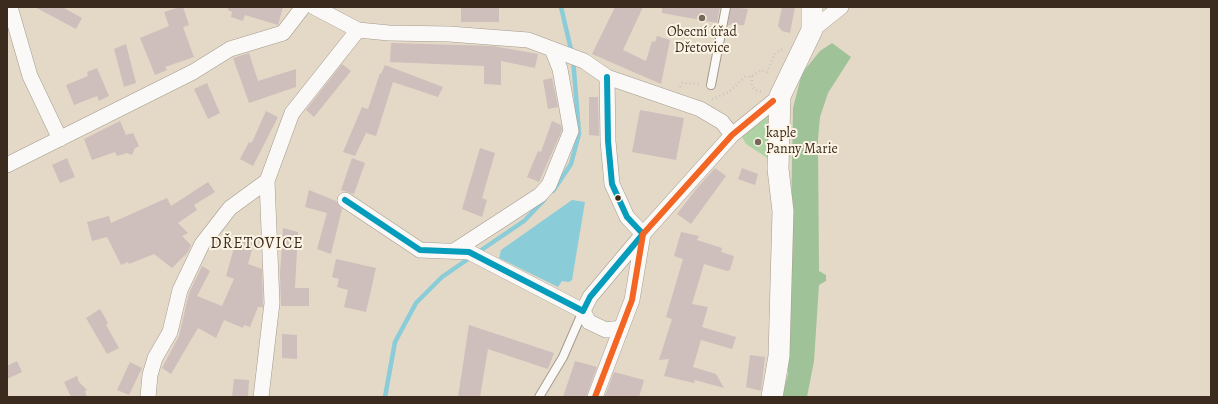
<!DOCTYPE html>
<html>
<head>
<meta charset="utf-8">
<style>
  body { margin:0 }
  #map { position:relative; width:1218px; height:404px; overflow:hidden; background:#e4d9c7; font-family:Alegreya,serif }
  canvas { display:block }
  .frame { position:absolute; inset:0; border:8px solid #3b2a1e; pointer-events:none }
</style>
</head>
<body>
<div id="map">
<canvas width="1218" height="404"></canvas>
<div class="frame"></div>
</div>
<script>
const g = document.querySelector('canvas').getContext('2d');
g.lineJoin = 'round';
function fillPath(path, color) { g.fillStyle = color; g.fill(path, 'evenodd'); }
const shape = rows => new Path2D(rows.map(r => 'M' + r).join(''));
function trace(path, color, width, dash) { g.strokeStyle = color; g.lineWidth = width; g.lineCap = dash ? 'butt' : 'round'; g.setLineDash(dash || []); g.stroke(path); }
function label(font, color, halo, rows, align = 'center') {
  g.font = font + ' Alegreya,serif'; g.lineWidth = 4; g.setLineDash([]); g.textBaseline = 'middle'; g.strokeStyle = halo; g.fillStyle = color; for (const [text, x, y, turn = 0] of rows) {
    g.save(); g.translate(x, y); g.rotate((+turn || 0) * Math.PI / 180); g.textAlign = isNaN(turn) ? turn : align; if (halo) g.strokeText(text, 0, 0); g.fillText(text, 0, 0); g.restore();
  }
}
const green = shape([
  [768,116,769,159,746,144,742,137]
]);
const forest = shape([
  [832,43,851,57,828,93,820,117,818,140,819,271,826,275,826,281,819,285,814,361,807,397,782,397,788,374,793,108,802,73,820,51]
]);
const water = shape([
  [572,200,585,202,572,280,569,282,562,281,558,287,499,258,501,250]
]);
const stream = shape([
  [553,191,571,164,579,134,573,58,561,7],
  [477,253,524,221,545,199],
  [385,397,395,342,416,303,442,277,471,257]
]);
const building = shape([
  [35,7,62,7,82,18,76,29],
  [180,7,183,7,189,25,183,27,194,57,165,67,167,70,155,75,140,38,169,26,164,12],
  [228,7,283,7,278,25,245,15,243,21,231,17,232,12,228,10],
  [461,7,499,7,499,22,461,22],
  [615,7,643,7,623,50,646,61,652,41,655,42,657,36,670,40,661,84,592,54],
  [662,7,720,7,717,23,662,13],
  [731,7,748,9,744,25,728,25],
  [782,7,795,7,790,33,782,31,778,26],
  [391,43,493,46,538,54,535,68,501,61,501,85,484,84,484,66,390,62],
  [126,44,136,83,124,87,114,49],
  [249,53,258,81,296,69,296,87,249,103,233,58],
  [342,64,351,71,314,117,306,110],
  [385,65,443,87,438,97,393,82,376,136,366,133,355,156,343,152,362,107,368,109,380,73,381,74],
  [97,68,109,96,99,101,97,96,74,105,66,85,88,76,87,72],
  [552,78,558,107,548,109,543,80],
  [207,83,220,113,208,119,194,89],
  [589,97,598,97,599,136,589,135],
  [640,110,684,118,676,160,632,152],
  [266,111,278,117,253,166,240,159,249,142,251,143,253,140],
  [120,121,126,135,133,133,139,146,135,148,132,155,127,153,117,156,115,152,92,160,84,139],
  [552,121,561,125,562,130,539,182,527,177,538,151,541,152],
  [480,148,495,153,482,198,487,200,482,217,462,209],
  [67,158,75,177,60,183,52,165],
  [352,158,365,163,354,194,341,190],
  [715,168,726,176,691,224,677,214,697,188],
  [742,168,758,174,755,185,738,179],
  [208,182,215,192,194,205,197,210,178,223,188,233,182,236,191,245,188,252,172,268,154,254,129,264,128,262,121,265,107,237,92,241,87,222,109,216,111,223,167,198,171,206],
  [309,190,336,201,342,209,331,254,317,249,327,213,305,207],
  [283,228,298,232,295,288,309,288,309,306,281,306,280,274],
  [681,232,699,236,697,240,722,248,721,252,734,256,730,270,727,271,704,264,692,304,708,307,702,327,736,337,732,349,701,340,693,367,716,374,724,388,695,380,694,383,664,376,669,359,659,360,672,319,666,317,683,259,674,256],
  [237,237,254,242,248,264,262,269,263,307,258,307,250,327,244,325,243,328,224,320,216,338,198,328,171,374,162,368,179,336,189,293,202,266,210,271,197,296,222,306,234,279,226,276],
  [336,259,376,268,366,312,344,307,348,290,337,287,339,279,332,277],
  [100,309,108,323,106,325,119,348,107,354,86,318],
  [469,325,554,353,548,369,488,349,480,397,458,397],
  [282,334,297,335,297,359,282,358],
  [750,355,765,357,761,391,746,387],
  [17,361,22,372,7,379,7,366],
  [575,361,597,367,586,397,563,397],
  [130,362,142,368,129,395,117,390],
  [614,372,644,380,639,397,605,396],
  [77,376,79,382,87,390,85,391,87,397,71,397,64,382],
  [234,379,249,380,248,397,232,397]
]);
const path = shape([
  [752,76,752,86,755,90,763,92],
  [680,87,682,83,700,84],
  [712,99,729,92,745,77,752,76,761,70,767,72,775,53,784,48]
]);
const service = shape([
  [711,85,726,7],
  [539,397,563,357,583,311]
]);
const minor = shape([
  [10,7,30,76,60,139],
  [314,7,358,30,389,33,449,34,528,40,584,61,607,77,700,109,722,122,732,135],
  [812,30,841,7],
  [7,165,193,72,230,49,283,33,303,7],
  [345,200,420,250,469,252,583,311,590,297,643,234,627,217,612,184,608,141,607,77],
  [454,251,540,195,549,185,571,131,560,69,552,49],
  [583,311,589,322,606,330,621,328],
  [148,397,150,375,155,358,170,332,180,290,202,244,230,208,267,181],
  [261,397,272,303,267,181,292,113,358,30],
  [595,397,632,300,643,234,732,135,780,96]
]);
const secondary = shape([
  [772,397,779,356,783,211,778,169,780,96,812,30,812,7]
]);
const bus1 = shape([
  [345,200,420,250,469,252,583,311,590,297,643,234,627,217,612,184,608,141,607,77]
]);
const bus2 = shape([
  [595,397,632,300,643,234,732,135,773,101]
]);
const markers = [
  [702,18,4,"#766759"],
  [758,142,4,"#766759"],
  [618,198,3.5,"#3b2a1e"]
];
const poiNames = [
  ["Obecní úřad",702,33],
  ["Dřetovice",702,49],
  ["kaple",766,134,"left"],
  ["Panny Marie",766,150,"left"]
];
const quarterNames = [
  ["DŘETOVICE",257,244]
];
fillPath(green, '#aed2a4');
fillPath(forest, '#a0c299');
fillPath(water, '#8accd8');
trace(stream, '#8accd8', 4.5);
fillPath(building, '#cebebc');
trace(service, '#a39b8f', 10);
trace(minor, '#a39b8f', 16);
trace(secondary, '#a39b8f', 22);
trace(path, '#cac6c1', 2.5, [1, 3]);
trace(service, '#fbf9f7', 8);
trace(minor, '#fbf9f7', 15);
trace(secondary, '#fbf9f7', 21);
trace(bus1, '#069cbc', 6);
trace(bus2, '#f26522', 6);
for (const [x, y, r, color] of markers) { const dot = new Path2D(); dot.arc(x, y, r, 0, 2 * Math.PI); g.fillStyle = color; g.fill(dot); trace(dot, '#fcf5e5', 1.5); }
label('14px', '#3b2a1e', '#fcf5e5', poiNames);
g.letterSpacing = '1px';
label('16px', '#3b2a1e', '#fcf5e5', quarterNames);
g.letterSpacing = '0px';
</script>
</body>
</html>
